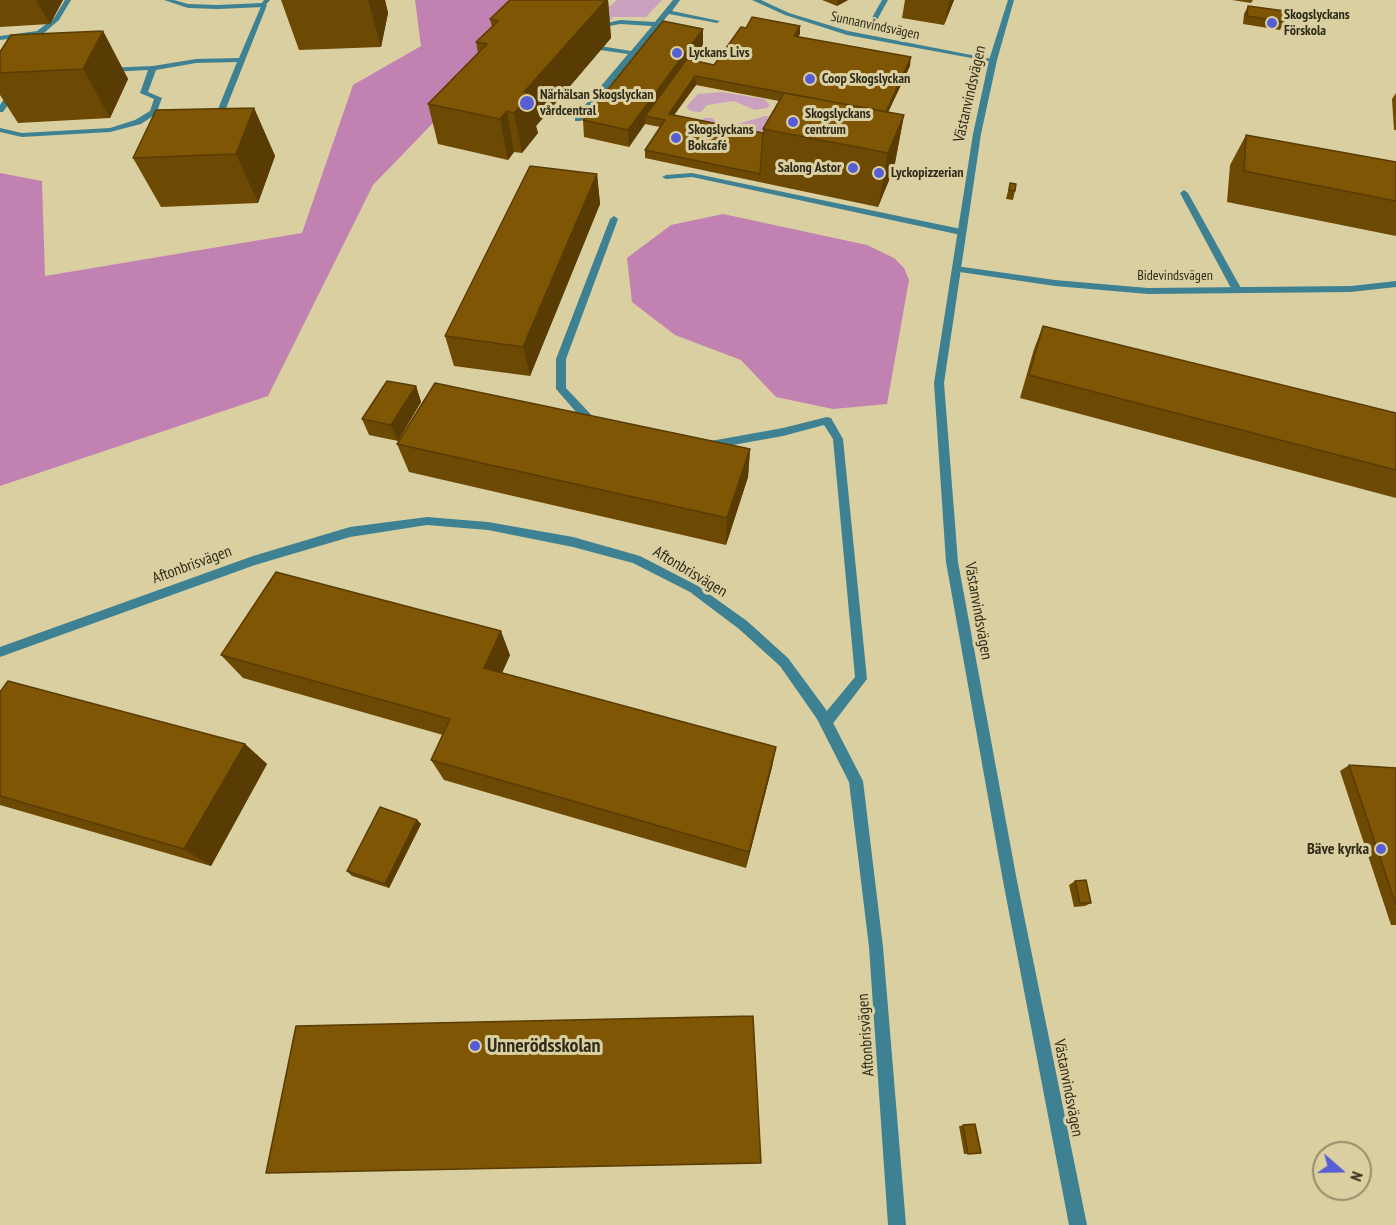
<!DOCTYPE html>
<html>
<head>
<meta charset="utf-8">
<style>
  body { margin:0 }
  #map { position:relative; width:1396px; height:1225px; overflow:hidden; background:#dacfa1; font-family:"PT Sans Narrow",sans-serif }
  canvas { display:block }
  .north { position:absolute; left:1312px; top:1141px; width:60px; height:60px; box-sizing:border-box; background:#dacfa1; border:2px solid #968e6b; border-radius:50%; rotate:110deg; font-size:16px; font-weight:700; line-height:24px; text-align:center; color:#302c1a }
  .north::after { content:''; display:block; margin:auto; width:21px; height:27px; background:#575ed5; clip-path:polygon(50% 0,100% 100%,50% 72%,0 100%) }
</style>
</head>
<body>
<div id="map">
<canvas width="1396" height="1225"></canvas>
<div class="north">N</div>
</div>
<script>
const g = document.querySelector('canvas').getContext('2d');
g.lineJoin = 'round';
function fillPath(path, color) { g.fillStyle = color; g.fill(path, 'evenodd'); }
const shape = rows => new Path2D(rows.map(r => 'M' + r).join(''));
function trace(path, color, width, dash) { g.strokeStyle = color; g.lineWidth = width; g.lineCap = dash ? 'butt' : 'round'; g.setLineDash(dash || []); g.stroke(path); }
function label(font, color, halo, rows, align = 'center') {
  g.font = font + ' "PT Sans Narrow",sans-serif'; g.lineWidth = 6; g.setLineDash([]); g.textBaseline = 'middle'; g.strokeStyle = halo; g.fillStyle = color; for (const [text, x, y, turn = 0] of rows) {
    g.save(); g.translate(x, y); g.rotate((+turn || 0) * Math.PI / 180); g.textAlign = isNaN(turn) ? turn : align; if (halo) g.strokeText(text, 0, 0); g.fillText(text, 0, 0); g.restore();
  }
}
const green = shape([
  [617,0,662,0,646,17,613,17,597,35,586,27],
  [722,92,764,99,770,105,767,108,755,110,734,101,707,105,701,112,691,111,686,107,698,94],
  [765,116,774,116,767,130,754,136,699,122,704,118,712,118,719,124,731,126]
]);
const forest = shape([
  [415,0,597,0,493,61,373,185,268,396,0,486,0,173,42,181,45,276,302,233,353,85,421,46],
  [723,214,867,245,894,258,904,268,909,280,887,404,833,409,776,397,741,360,675,335,632,302,627,258,671,225]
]);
const service = shape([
  [65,0,71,0,59,20,44,33,54,37,53,44,47,44,47,40,38,35,0,40,0,36,37,31,54,18,65,0],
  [673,0,680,0,672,11,720,21,717,23,669,14,581,121,575,121,575,117,628,54,600,50,600,46,631,51,652,26,620,24,595,29,591,27,593,26,620,20,655,22,673,0],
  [882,0,888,0,871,31,867,31,865,30,882,0],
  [262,4,267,5,219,126,212,124,237,62,196,63,156,70,148,92,162,98,156,114,141,124,110,132,22,137,0,132,0,128,22,133,110,128,135,120,150,111,154,99,140,93,148,70,109,72,106,72,106,68,153,66,196,59,239,58,262,4],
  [12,87,19,89,3,112,0,112,0,105,12,87],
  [692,173,961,229,965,232,961,235,692,177,666,179,662,177,666,175,692,173],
  [1184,190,1188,193,1242,290,1240,292,1234,292,1232,290,1180,193,1184,190],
  [614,216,618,219,566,359,566,388,598,422,599,425,594,429,590,428,556,389,556,359,610,219,614,216],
  [827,417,831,418,843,439,867,679,831,726,826,728,821,726,820,722,821,718,855,677,833,439,824,425,783,436,705,450,700,446,705,442,783,428,827,417]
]);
const minor = shape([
  [164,0,174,0,188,4,218,5,262,3,264,0,270,0,264,7,218,9,188,8,164,0],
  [752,0,761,0,789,13,848,31,997,60,993,62,847,35,785,15,752,0],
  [956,266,1055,280,1148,288,1351,286,1396,281,1396,287,1351,292,1148,294,1055,286,953,271,953,267,956,266],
  [427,517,488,522,573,537,640,556,698,586,747,621,788,658,827,711,863,781,883,947,906,1225,888,1225,869,947,849,782,817,719,780,666,739,629,690,592,633,563,573,547,488,530,427,525,350,537,255,565,0,657,0,647,253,556,350,527,427,517]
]);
const tertiary = shape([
  [1008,0,1014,0,997,60,981,134,944,383,958,562,1017,881,1087,1225,1069,1225,1003,881,946,562,934,383,973,134,989,60,1008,0]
]);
const wall = shape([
  [0,0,63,0,50,24,0,27],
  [281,0,385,0,388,13,381,47,299,50],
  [510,0,608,0,611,38,536,126,538,133,522,153,514,152,508,160,438,144,428,104,478,53,476,42,492,27,490,19],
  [822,0,848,0,837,6],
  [905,0,954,0,944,25,902,18],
  [1232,0,1253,0,1251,3],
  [1248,6,1284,22,1280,30,1243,24,1244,14],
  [800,26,800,34,798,37,910,66,888,112,904,115,894,168,878,207,645,158,645,150,660,127,645,124,629,147,584,137,583,120,703,45,692,60,714,65,746,28],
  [696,85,779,101,763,129,763,133,674,115],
  [103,31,128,79,110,118,18,123,0,95,0,52],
  [1396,93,1396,130,1394,130,1392,99],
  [254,108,275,156,258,203,161,207,133,158],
  [1246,135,1396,162,1396,236,1227,202,1230,165],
  [597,174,600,204,530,376,454,366,445,336],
  [1010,183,1015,191,1013,200,1006,199],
  [1043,326,1396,413,1396,498,1020,398,1034,349],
  [416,386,421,402,398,441,369,435,362,419],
  [397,444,750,449,748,477,726,545,409,472],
  [221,655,510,655,502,673,776,747,772,767,746,868,444,780,431,760,443,735,243,678],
  [0,692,245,744,267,764,211,866,0,805],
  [1349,765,1396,768,1396,925,1391,925,1340,771],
  [417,820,421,824,389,888,352,876,347,871],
  [1075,881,1091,903,1085,906,1074,907,1069,885],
  [975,1124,981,1153,964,1154,959,1126]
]);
const shadedWall = shape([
  [36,0,63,0,50,24],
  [368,0,385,0,388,13,381,47],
  [606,0,608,0,611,38,536,126,538,133,522,153,514,113,524,92],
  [838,0,848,0,837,6],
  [950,0,954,0,944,25,949,2],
  [800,26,800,34,793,44,794,36],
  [703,29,703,45,651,117,645,116,645,124,629,147,628,130],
  [103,31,128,79,110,118,83,69],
  [911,57,910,66,884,121,886,113],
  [695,76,696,85,669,122,669,114],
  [254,108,275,156,258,203,236,154],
  [507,111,514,152,508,160,500,119],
  [904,115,894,168,878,207,888,153],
  [597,174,600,204,530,376,523,347],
  [416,386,421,402,398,441,391,425],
  [750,449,748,477,726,545,727,518],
  [501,631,510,655,494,691,484,668],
  [245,744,267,764,211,866,184,849],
  [776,747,772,767,746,868,749,852],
  [417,820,421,824,389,888,385,884]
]);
const building = shape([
  [510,0,606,0,524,92,531,93,514,113,507,111,500,119,428,104,487,44,476,42,498,21,490,19,510,0],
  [1248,6,1285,11,1284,22,1247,16,1248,6],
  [752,17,800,26,794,36,911,57,886,112,695,76,669,114,763,133,760,174,645,150,665,120,645,116,687,59,714,65,741,27,746,28,752,17],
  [663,21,703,29,628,130,583,120,663,21],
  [103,31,83,69,0,73,0,52,11,35,103,31],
  [784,93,904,115,888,153,763,129,784,93],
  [254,108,236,154,133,158,156,110,254,108],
  [1246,135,1396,162,1396,201,1244,171,1246,135],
  [530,166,597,174,523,347,445,336,530,166],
  [1010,183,1016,184,1015,191,1009,190,1010,183],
  [1043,326,1396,413,1396,470,1029,375,1043,326],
  [387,381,416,386,391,425,362,419,387,381],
  [435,383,750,449,727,518,397,444,435,383],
  [276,572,501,631,484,668,776,747,749,852,431,760,450,719,221,655,276,572],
  [8,681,245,744,184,849,0,796,0,692,8,681],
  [1349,765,1396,768,1396,905,1349,765],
  [380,807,417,820,385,884,347,871,380,807],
  [1086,880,1091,903,1080,903,1075,881,1086,880],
  [753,1016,761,1163,266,1173,296,1026,753,1016],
  [975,1124,981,1153,968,1154,963,1125,975,1124]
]);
const markers = [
  [1272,23,6,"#575ed5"],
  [677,53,6,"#575ed5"],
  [810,79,6,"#575ed5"],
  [527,103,8,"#575ed5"],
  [793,122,6,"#575ed5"],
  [676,138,6,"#575ed5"],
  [853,168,6,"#575ed5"],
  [879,173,6,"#575ed5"],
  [1381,849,6,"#575ed5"],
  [475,1046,6,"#575ed5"]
];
const farPoinames = [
  ["Skogslyckans",1284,15],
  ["Förskola",1284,31],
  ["Lyckans Livs",689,53],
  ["Coop Skogslyckan",822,79],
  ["Närhälsan Skogslyckan",540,95],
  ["vårdcentral",540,111],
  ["Skogslyckans",805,114],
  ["centrum",805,130],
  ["Skogslyckans",688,130],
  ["Bokcafé",688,146],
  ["Salong Astor",841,168,"right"],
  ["Lyckopizzerian",891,173]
];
const farStreetnames = [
  ["Sunnanvindsvägen",875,26,12],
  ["Bidevindsvägen",1175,276]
];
const streetNames = [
  ["Västanvindsvägen",970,94,-77],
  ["Aftonbrisvägen",192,565,-20],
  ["Aftonbrisvägen",690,572,31],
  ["Västanvindsvägen",978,611,80],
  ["Aftonbrisvägen",866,1035,-94],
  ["Västanvindsvägen",1068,1088,79]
];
const poiNames = [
  ["Bäve kyrka",1369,849]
];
const nearPoinames = [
  ["Unnerödsskolan",487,1046]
];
fillPath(green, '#caa2bf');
fillPath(forest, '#c181b1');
fillPath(service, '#3e8192');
fillPath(minor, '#3e8192');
fillPath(tertiary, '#3e8192');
fillPath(wall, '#6d4a03');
fillPath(shadedWall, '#593c03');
fillPath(building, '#7f5604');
trace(building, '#593c03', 1.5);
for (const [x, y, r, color] of markers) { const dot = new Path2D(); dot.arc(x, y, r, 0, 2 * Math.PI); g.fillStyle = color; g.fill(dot); trace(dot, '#dacfa1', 2); }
label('bold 14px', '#302c1a', '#dacfa1', farPoinames, 'left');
label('14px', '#302c1a', '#dacfa1', farStreetnames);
label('16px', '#302c1a', '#dacfa1', streetNames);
label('bold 16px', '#302c1a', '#dacfa1', poiNames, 'right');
label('bold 20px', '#302c1a', '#dacfa1', nearPoinames, 'left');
</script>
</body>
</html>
